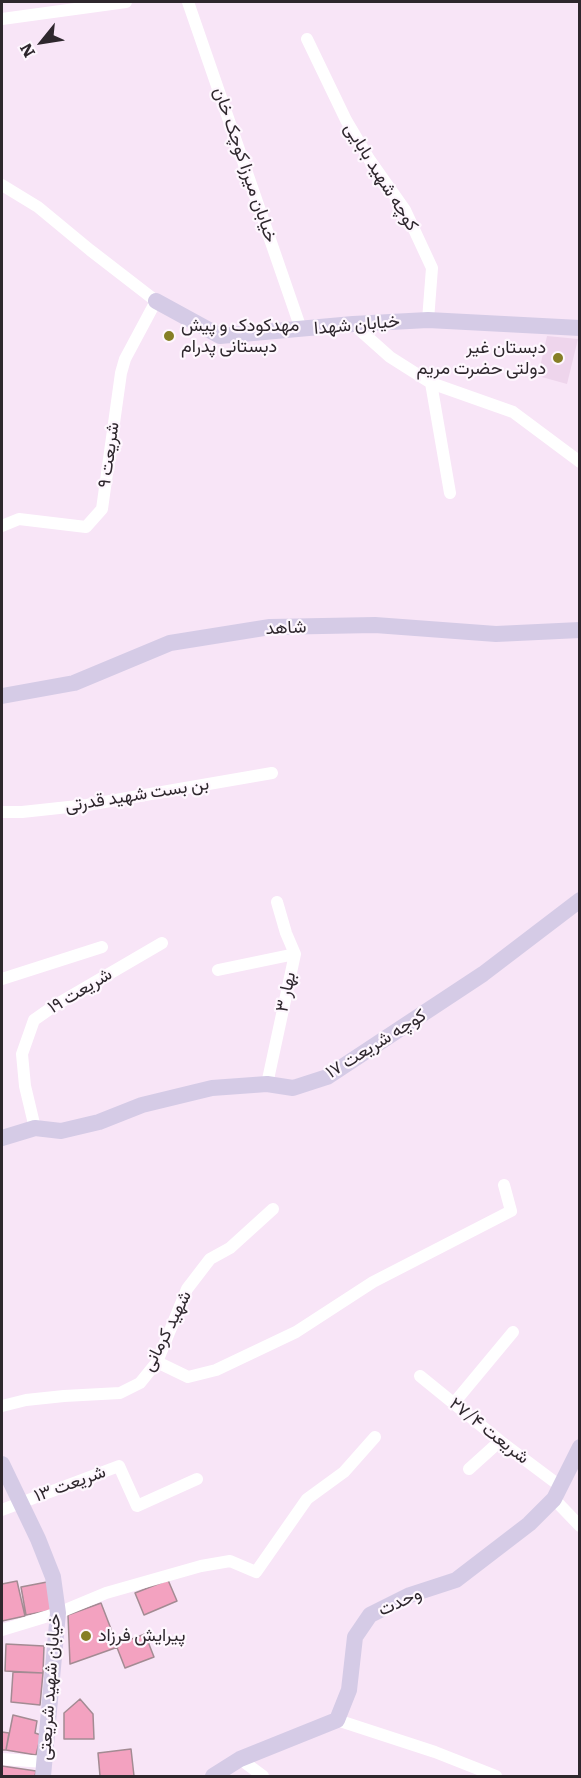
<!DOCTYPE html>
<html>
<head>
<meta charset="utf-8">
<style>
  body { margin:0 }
  #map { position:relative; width:581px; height:1778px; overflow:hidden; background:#f8e5f7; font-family:Literata,serif }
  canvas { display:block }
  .frame { position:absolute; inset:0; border:3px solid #2e272d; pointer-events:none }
  .north { position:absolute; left:12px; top:12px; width:60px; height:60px; -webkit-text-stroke:4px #fef7fe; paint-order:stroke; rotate:240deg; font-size:16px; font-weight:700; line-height:24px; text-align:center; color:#2e272d }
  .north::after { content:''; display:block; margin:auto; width:21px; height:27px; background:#2e272d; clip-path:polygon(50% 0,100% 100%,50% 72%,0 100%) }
</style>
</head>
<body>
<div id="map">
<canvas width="581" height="1778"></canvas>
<div class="frame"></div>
<div class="north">N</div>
</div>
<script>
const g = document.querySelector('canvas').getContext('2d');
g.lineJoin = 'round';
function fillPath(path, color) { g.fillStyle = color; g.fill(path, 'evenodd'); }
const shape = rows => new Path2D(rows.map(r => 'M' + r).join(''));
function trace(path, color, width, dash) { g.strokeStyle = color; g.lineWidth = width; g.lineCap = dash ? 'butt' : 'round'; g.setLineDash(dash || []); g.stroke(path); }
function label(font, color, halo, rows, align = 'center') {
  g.font = font + ' Literata,Vazirmatn,serif'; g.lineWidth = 4.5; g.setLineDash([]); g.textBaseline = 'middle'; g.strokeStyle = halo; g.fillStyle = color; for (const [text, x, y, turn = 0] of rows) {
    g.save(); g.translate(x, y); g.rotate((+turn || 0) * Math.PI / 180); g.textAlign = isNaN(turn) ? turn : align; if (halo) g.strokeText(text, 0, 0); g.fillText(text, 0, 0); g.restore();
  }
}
const built = shape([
  [547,336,578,339,567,384,538,376]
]);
const building = shape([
  [168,1580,177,1601,144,1615,135,1593,168,1580],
  [17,1581,25,1616,2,1621,2,1584,17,1581],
  [47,1582,53,1610,26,1615,21,1587,47,1582],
  [101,1603,118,1647,70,1664,68,1615,101,1603],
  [145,1634,154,1657,125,1668,116,1645,145,1634],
  [6,1644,44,1646,43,1673,5,1671,6,1644],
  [13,1672,43,1673,40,1705,11,1702,13,1672],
  [80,1699,93,1714,94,1739,64,1739,64,1713,80,1699],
  [13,1715,37,1721,35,1733,41,1735,36,1755,6,1750,13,1715],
  [2,1732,9,1733,6,1750,2,1750,2,1732],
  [131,1749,134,1776,100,1776,98,1753,131,1749],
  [2,1766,36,1771,35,1776,2,1776,2,1766]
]);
const street = shape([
  [188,2,301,329],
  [2,19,126,2],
  [307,39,346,120,369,159,405,210,432,268,428,320],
  [2,185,38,207,90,250,156,301,125,359,121,373,102,509,86,527,19,519,2,526],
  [353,324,390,357,431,383,513,412,580,462],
  [431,383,450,493],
  [2,812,22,812,87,805,272,773],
  [218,970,295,954],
  [2,979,102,947],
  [267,1084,295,954,286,933,277,902],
  [35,1128,25,1086,22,1054,34,1020,54,1006,162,943],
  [157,1362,188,1377,216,1370,296,1332,373,1282,511,1211,504,1185],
  [420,1376,500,1441,560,1486],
  [454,1403,513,1332],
  [2,1406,26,1400,64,1396,120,1393,140,1383,157,1362,187,1289,210,1259,230,1248,273,1209],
  [469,1469,500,1441],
  [554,1499,580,1526],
  [2,1510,119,1466,137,1506,197,1479],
  [2,1630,58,1613,106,1593,201,1566,230,1561,256,1572,307,1499,344,1472,375,1437],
  [337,1720,435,1752,496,1776],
  [2,1759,44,1762],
  [240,1759,263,1776]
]);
const secondary = shape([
  [156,301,220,336,353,324,428,320,580,328],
  [2,696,74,683,170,643,270,627,375,625,496,634,580,630],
  [2,1138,35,1128,61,1131,99,1122,142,1105,212,1088,267,1084,293,1088,327,1077,483,974,580,900],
  [2,1464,38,1539,53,1577,58,1613,43,1776],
  [213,1776,240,1759,337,1720,349,1690,355,1637,370,1615,410,1595,456,1580,529,1524,554,1499,580,1447]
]);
const markers = [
  [169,336,6,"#867f26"],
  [558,358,6,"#867f26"],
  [86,1636,6,"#867f26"]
];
const streetNames = [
  ["خیابان میرزا کوچک خان",245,165,71],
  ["کوچه شهید بابایی",381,177,58],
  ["خیابان شهدا",357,325,-5],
  ["شریعت ۹",109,455,-82],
  ["شاهد",286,628,-3],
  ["بن بست شهید قدرتی",137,795,-9],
  ["شریعت ۱۹",80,991,-31],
  ["بهار ۳",286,992,-78],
  ["کوچه شریعت ۱۷",376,1044,-32],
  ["شهید کرمانی",167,1331,-63],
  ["شریعت ۲۷/۴",489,1431,38],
  ["شریعت ۱۳",70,1484,-20],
  ["وحدت",400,1602,-24],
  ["خیابان شهید شریعتی",50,1687,-86]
];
const poiNames = [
  ["مهدکودک و پیش",181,326],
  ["دبستانی پدرام",181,347],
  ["دبستان غیر",546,348,"right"],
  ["دولتی حضرت مریم",546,369,"right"],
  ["پیرایش فرزاد",98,1636]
];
fillPath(built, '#eed5ec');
fillPath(building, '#f3a2c0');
trace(building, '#a38b93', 1.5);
trace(street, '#fff', 12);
trace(secondary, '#d5cbe6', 16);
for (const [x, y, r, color] of markers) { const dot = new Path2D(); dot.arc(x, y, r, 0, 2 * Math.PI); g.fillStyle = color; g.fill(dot); trace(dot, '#fef7fe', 2); }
label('18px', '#2e272d', '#fef7fe', streetNames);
label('18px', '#2e272d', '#fef7fe', poiNames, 'left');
</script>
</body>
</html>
